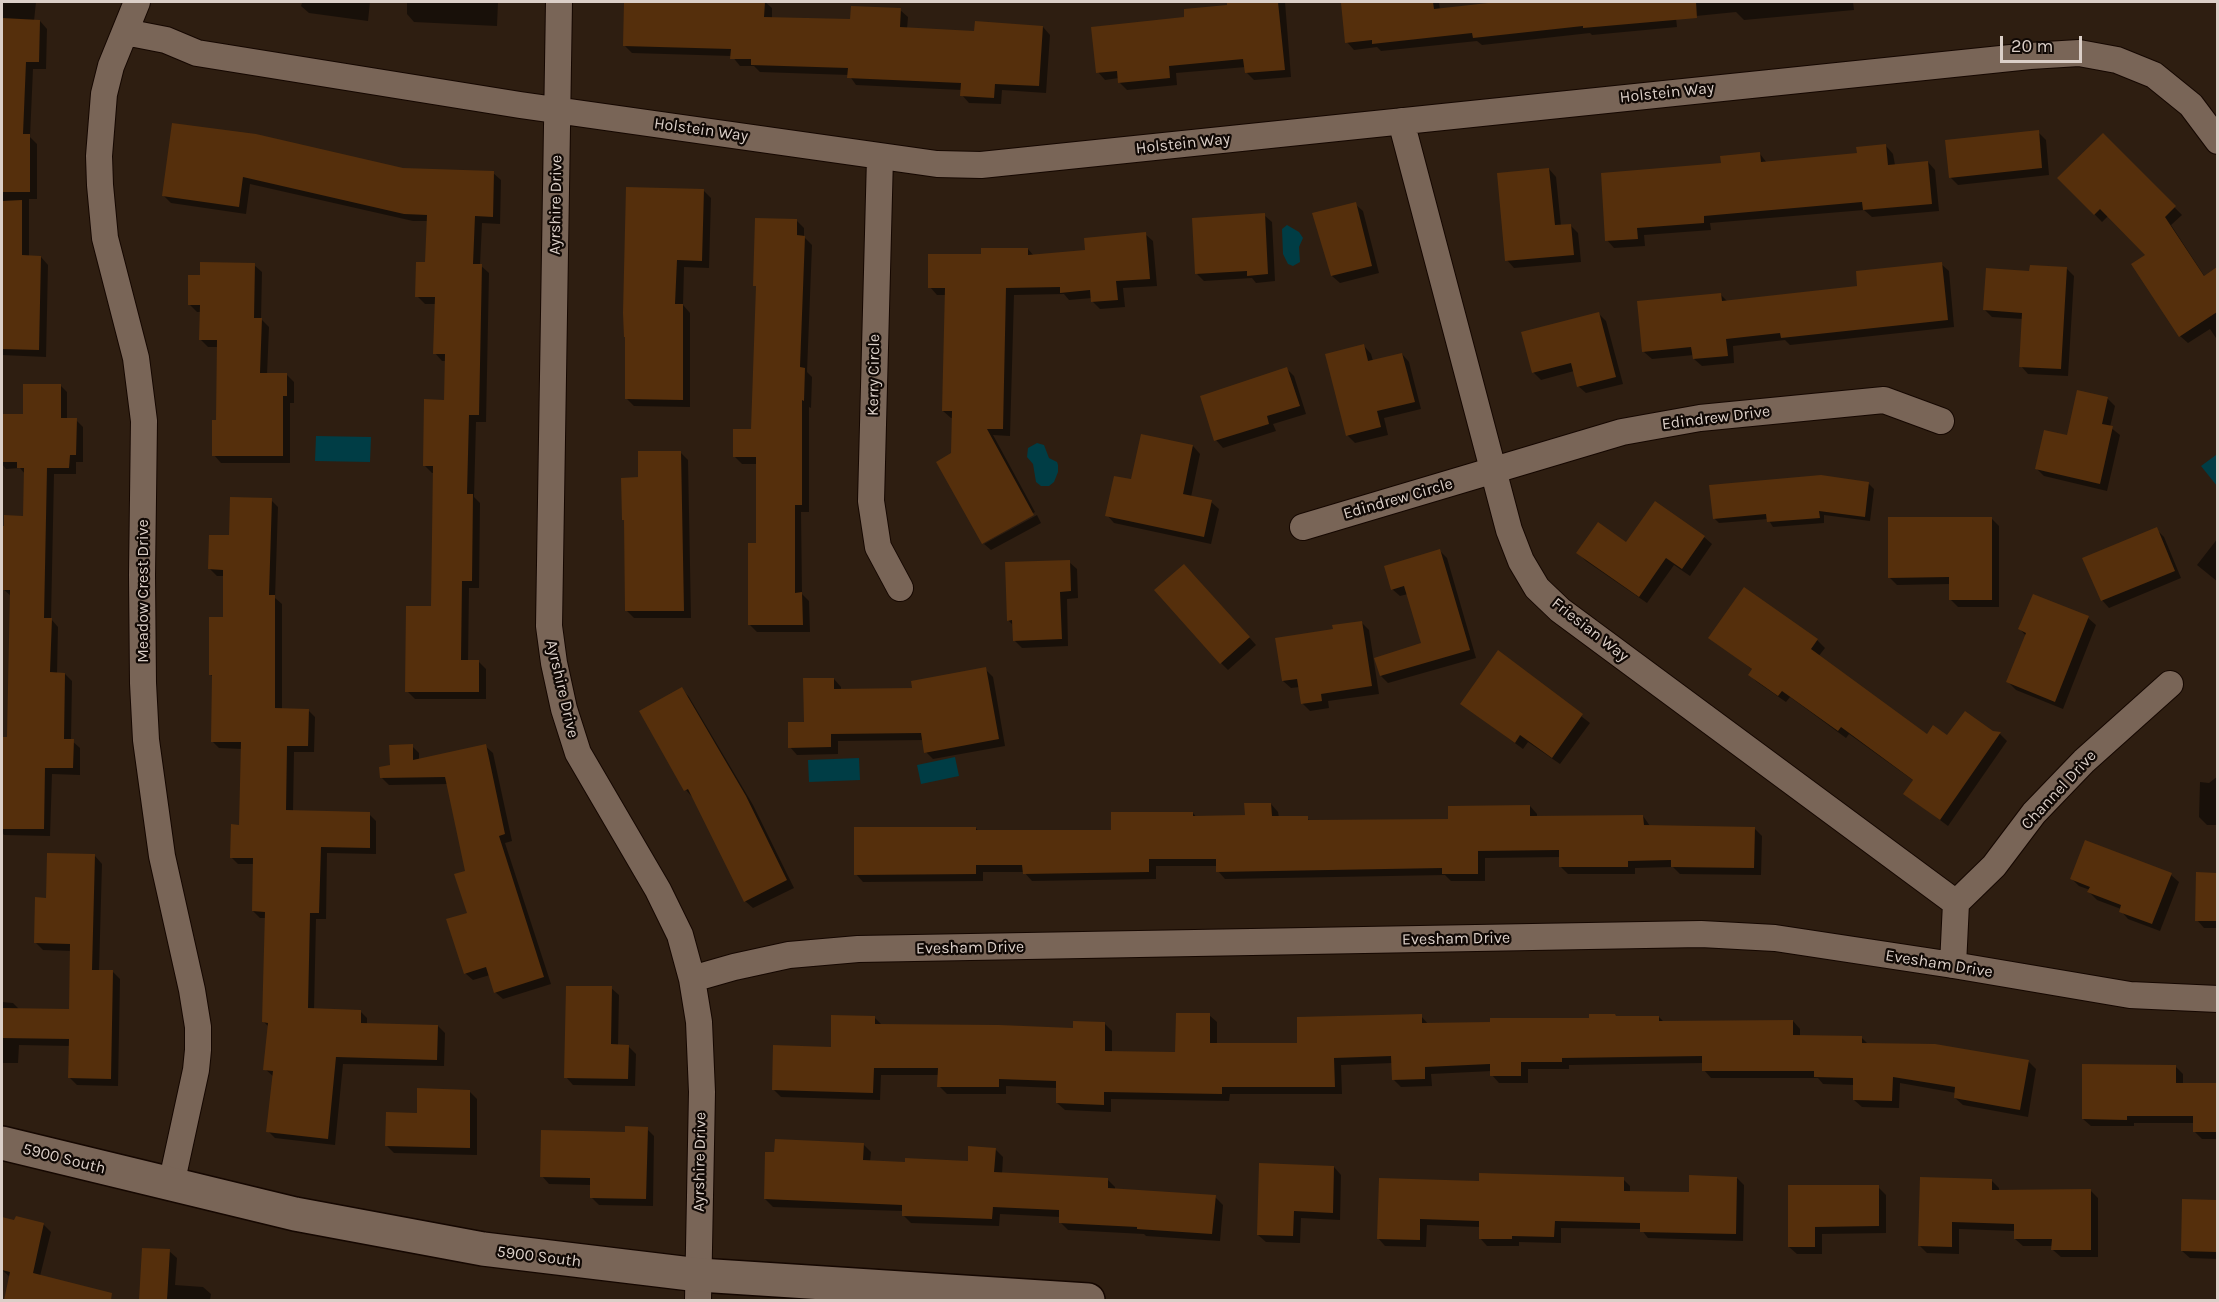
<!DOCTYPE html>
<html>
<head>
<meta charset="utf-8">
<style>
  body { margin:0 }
  #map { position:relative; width:2219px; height:1302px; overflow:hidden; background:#2e1e11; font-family:Karla,sans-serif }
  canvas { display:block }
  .frame { position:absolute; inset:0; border:3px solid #dbcfc8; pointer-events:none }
  .scale { position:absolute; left:2000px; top:36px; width:82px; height:27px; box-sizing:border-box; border:3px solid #dbcfc8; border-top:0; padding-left:8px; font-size:18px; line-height:21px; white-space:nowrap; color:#dbcfc8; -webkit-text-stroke:4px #110905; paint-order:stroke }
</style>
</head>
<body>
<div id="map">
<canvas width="2219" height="1302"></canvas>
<div class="frame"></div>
<div class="scale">20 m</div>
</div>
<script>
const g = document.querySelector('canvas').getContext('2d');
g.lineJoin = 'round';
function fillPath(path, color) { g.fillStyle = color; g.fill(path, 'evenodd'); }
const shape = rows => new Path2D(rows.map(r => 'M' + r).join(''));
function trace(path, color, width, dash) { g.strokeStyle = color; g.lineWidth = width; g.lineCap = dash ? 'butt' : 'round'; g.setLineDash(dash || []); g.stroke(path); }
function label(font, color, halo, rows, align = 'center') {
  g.font = font + ' Karla,sans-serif'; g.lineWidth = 4.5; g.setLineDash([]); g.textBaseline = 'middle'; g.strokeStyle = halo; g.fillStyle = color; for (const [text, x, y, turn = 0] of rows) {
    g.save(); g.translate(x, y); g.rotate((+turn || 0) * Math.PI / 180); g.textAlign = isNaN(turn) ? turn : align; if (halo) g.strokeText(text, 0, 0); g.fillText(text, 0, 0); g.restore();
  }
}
const water = shape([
  [1287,225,1299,232,1303,238,1299,247,1300,262,1293,266,1288,264,1283,254,1282,229],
  [316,436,371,437,370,462,315,461],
  [1037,443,1044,445,1049,458,1057,462,1058,465,1058,472,1054,482,1049,486,1041,486,1036,482,1033,464,1027,457,1028,448],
  [2216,455,2217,457,2217,486,2201,466],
  [955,757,959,776,921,784,917,765],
  [859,758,860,780,809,782,808,760]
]);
const shadow = shape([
  [2,2,36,2,34,21,40,21,47,29,46,69,33,69,30,137,37,144,37,199,29,199,29,257,41,257,48,265,46,357,2,355],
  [291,2,370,2,368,21,309,13,301,6,302,3],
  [407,2,498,2,497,26,414,22,407,14],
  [626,2,765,2,772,8,772,18,852,21,900,10,908,17,907,29,975,32,1043,27,1050,35,1046,93,1002,90,1001,104,969,103,962,95,962,90,856,85,849,75,760,72,754,66,740,66,732,56,632,53,625,46],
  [1228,2,1285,2,1291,77,1254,80,1246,72,1246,67,1176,73,1177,85,1127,90,1119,82,1119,78,1105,80,1098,72,1186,19,1229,6],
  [1367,2,1439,2,1440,10,1497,3,1496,2,1853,2,1854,10,1744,20,1736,12,1676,18,1677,27,1592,35,1590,33,1482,45,1477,41,1381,51,1377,47,1354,50,1347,42,1343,4],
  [173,124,403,170,493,173,501,180,500,224,482,223,480,265,489,273,486,422,476,422,474,497,480,503,479,588,469,588,468,662,479,662,486,669,486,699,415,699,407,691,432,608,434,473,432,473,424,465,446,401,446,361,442,361,435,353,436,304,425,304,417,296,426,264,428,221,413,221,250,184,246,214,171,203,164,196],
  [2038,132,2046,140,2049,175,1958,185,1950,177],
  [2103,135,2182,215,2171,225,2205,277,2218,269,2218,341,2210,329,2188,343,2180,336,2148,255,2109,215,2102,222,2059,178],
  [1886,146,1893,154,1895,165,1928,162,1935,170,1939,211,1872,217,1864,210,1710,223,1711,230,1644,235,1645,246,1614,248,1607,240,1723,164,1760,154,1767,163,1859,155],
  [1549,169,1556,177,1561,226,1570,225,1578,233,1581,262,1514,268,1507,260],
  [703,190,711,198,709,268,684,267,683,305,690,313,690,407,634,406,627,399,627,338],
  [1355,204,1363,211,1379,273,1340,283,1332,276],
  [1264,215,1272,222,1275,281,1256,283,1252,278,1204,281,1197,274],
  [797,221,804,228,804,237,812,245,807,372,812,377,811,408,809,407,809,512,801,512,802,594,809,601,810,632,757,632,750,625,758,544,758,464,742,464,734,456,752,430,758,288,755,285],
  [1145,234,1153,241,1157,286,1123,288,1125,307,1100,309,1092,301,1092,298,1069,300,1064,294,1014,295,1010,436,993,435,1035,512,983,541,953,454,953,418,951,418,943,411,946,295,937,295,930,287,982,255,1028,249,1034,256,1087,251],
  [1941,264,1949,271,1954,327,1790,345,1785,340,1733,346,1734,363,1702,366,1694,359,1694,355,1652,359,1644,352,1720,294,1728,302,1859,287],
  [254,265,262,272,261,319,269,327,267,375,287,375,294,382,294,403,290,403,290,463,221,463,214,455,218,422,218,347,208,347,200,339,201,312,197,312,189,304,201,277],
  [2066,268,2074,276,2068,376,2028,374,2021,366,2023,319,1992,317,1985,310,2031,273],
  [1599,314,1606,321,1623,384,1586,393,1578,386,1574,371,1541,380,1533,372],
  [1364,346,1371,354,1373,361,1402,354,1409,362,1421,409,1384,418,1388,435,1355,443,1347,435],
  [1287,369,1294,376,1306,414,1273,424,1276,431,1223,448,1216,440],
  [60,385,67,392,67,420,76,420,83,427,83,462,76,462,76,474,54,474,51,619,58,627,57,674,65,674,72,681,71,740,80,748,80,775,52,774,50,836,4,835,2,832,2,739,8,739,11,596,3,589,2,528,25,517,25,474,20,468,6,469,2,464,2,416,24,416],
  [2107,398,2115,406,2110,427,2120,435,2107,491,2044,476,2037,469],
  [1193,446,1200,454,1191,497,1211,502,1219,509,1211,544,1114,523,1107,515,1132,481],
  [680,452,688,460,691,618,634,618,626,610,626,522,624,520,639,479],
  [1869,484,1874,489,1870,521,1824,515,1824,523,1773,527,1768,519,1719,523,1714,518],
  [271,500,278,507,275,598,282,604,282,710,308,710,315,717,314,752,294,752,293,811,369,814,376,821,376,854,327,853,326,919,316,919,314,1010,360,1011,367,1018,367,1024,438,1026,445,1033,444,1066,343,1064,335,1145,275,1138,268,1131,274,1077,265,1069,269,1027,264,1022,266,918,260,918,253,911,255,864,238,864,231,857,241,826,242,749,219,748,212,741,213,677,210,674,224,619,224,576,217,576,210,569,230,537],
  [1037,515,1041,523,991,550,984,544],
  [1991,518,1999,526,1999,607,1958,607,1950,599,1950,584,1897,585,1889,577],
  [2156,529,2164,537,2181,578,2109,608,2102,600],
  [1704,537,1712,544,1690,576,1674,565,1647,603,1586,561,1578,553,1627,544],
  [2218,538,2218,582,2197,565],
  [1439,550,1447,558,1476,658,1388,683,1381,676,1423,644,1408,594,1400,596,1392,589],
  [1069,562,1077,569,1078,598,1067,599,1068,646,1022,648,1014,640,1014,626,1008,620],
  [1192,573,1256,645,1228,670,1221,663],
  [1745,589,1817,640,1825,648,1818,657,1927,736,1948,737,1992,732,2000,734,2007,741,1948,826,1905,794,1914,781,1849,734,1846,738,1790,697,1786,702,1757,682,1750,675,1753,670,1710,638],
  [2088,618,2096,625,2063,709,2016,690,2008,682,2026,636,2020,629],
  [1361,622,1369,630,1379,694,1328,701,1329,708,1310,711,1302,703,1300,687,1291,688,1283,681,1335,630],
  [985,669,993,677,1005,746,933,759,926,752,924,740,838,741,838,754,797,755,790,747,834,679,841,687,841,691,914,690],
  [1537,682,1590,723,1560,764,1528,742,1523,749,1462,704],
  [682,689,689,697,753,805,794,888,753,908,745,901,694,799,686,790],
  [412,746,419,753,419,760,485,746,493,753,512,841,505,843,551,984,503,999,495,992,490,975,473,980,465,973,469,914,467,872,448,784,389,785,382,778],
  [2218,776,2218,825,2207,825,2199,817,2200,782,2209,783],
  [1271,804,1278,812,1279,818,1307,818,1311,822,1450,821,1530,806,1537,814,1537,817,1643,816,1650,826,1754,828,1762,836,1761,875,1680,874,1673,867,1635,868,1635,874,1568,874,1561,867,1560,857,1485,858,1485,881,1451,881,1445,875,1225,879,1218,871,1217,866,1156,866,1156,879,1032,881,1024,872,983,872,983,881,863,882,856,874,976,828,979,832,1112,831,1193,813,1197,818,1246,816],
  [95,856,102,864,99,971,112,971,120,979,118,1086,77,1085,70,1078,71,1046,19,1045,18,1063,2,1063,2,1002,13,1003,20,1010,70,1011,72,951,43,950,35,942,48,899],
  [2198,874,2218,874,2218,928,2204,928,2197,920],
  [2171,875,2179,882,2160,931,2128,919,2121,911,2121,909,2097,900,2089,892,2090,890,2079,886,2072,879],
  [611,988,619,995,618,1046,628,1046,636,1054,635,1086,573,1085,566,1077],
  [1209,1015,1217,1022,1217,1044,1299,1044,1421,1016,1429,1025,1659,1017,1664,1022,1793,1021,1800,1029,1800,1036,1861,1037,1868,1044,2028,1061,2036,1069,2028,1117,1963,1105,1955,1098,1956,1093,1900,1083,1899,1108,1862,1107,1854,1100,1854,1085,1823,1084,1818,1078,1711,1078,1704,1070,1704,1063,1569,1065,1569,1069,1528,1069,1528,1083,1499,1083,1492,1075,1492,1071,1431,1074,1432,1086,1401,1087,1394,1080,1393,1063,1341,1065,1342,1094,1230,1094,1229,1101,1111,1099,1111,1112,1065,1110,1057,1103,1058,1088,1006,1086,1006,1094,947,1094,939,1086,939,1075,881,1075,880,1100,781,1097,773,1089,875,1018,882,1025,1075,1029,1105,1024,1112,1031,1112,1053,1177,1054],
  [2175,1066,2183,1074,2183,1084,2218,1084,2218,1139,2202,1139,2195,1132,2195,1123,2134,1123,2134,1126,2091,1126,2083,1119],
  [469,1091,477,1099,477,1155,394,1153,386,1145,418,1114],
  [647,1129,654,1136,653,1206,599,1205,591,1197,591,1185,549,1184,542,1176,627,1134],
  [863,1144,871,1152,870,1162,969,1162,995,1149,1003,1157,1002,1174,1107,1179,1115,1187,1115,1190,1215,1197,1223,1205,1220,1241,1146,1236,1144,1234,1068,1230,1060,1222,1060,1217,1000,1214,999,1226,911,1223,903,1215,903,1211,773,1207,765,1199],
  [1334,1167,1341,1175,1340,1220,1301,1218,1300,1243,1266,1242,1258,1235],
  [1737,1178,1744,1185,1743,1241,1648,1238,1641,1229,1561,1228,1561,1243,1519,1242,1519,1246,1487,1246,1480,1238,1480,1227,1427,1225,1426,1247,1385,1246,1378,1238,1481,1182,1623,1179,1630,1186,1630,1192,1690,1194],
  [1991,1180,1999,1188,1999,1191,2091,1191,2098,1198,2098,1257,2061,1257,2053,1250,2053,1246,2023,1246,2015,1239,2015,1231,1959,1229,1959,1254,1927,1253,1920,1246],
  [1789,1187,1878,1187,1886,1195,1886,1233,1822,1234,1822,1254,1797,1254,1789,1247],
  [2183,1201,2218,1201,2218,1259,2190,1258,2182,1251],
  [2,1218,15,1222,17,1218,44,1225,51,1232,40,1276,104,1297,103,1300,5,1300,10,1277,2,1270],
  [143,1249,169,1251,177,1258,175,1285,203,1287,211,1294,210,1300,141,1300]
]);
const building = shape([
  [624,2,765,2,764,17,850,19,851,6,901,8,900,27,974,31,975,21,1043,26,1039,86,995,84,994,98,960,96,961,83,847,78,848,68,751,65,751,59,730,59,731,49,623,46],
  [1227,2,1278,2,1285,70,1245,73,1243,59,1169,66,1170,78,1118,83,1117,71,1096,73,1091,27,1184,17,1184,9,1227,5],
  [1353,2,1433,2,1434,9,1497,2,1696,2,1697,18,1583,28,1583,26,1473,38,1472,33,1372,44,1372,40,1345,43,1341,3],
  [2,18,40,20,39,62,26,62,23,134,30,134,30,192,2,192],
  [172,123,256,134,403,168,494,171,493,217,475,216,473,264,482,264,479,415,469,415,467,494,473,494,472,581,462,581,461,660,479,660,479,692,405,692,406,606,431,606,433,466,423,466,424,399,444,400,445,354,433,354,435,297,415,297,416,262,425,262,427,215,404,214,243,177,239,207,162,196],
  [2039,130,2042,168,1949,178,1945,140],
  [2103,133,2176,206,2165,217,2204,276,2217,267,2217,312,2179,337,2131,264,2145,255,2100,209,2094,215,2057,178],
  [1886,144,1888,165,1928,161,1932,204,1863,210,1862,202,1704,216,1704,223,1637,228,1638,239,1605,241,1601,173,1721,163,1720,156,1760,152,1761,162,1857,153,1856,147],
  [1549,168,1555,225,1571,224,1574,255,1505,261,1497,173],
  [626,187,704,189,702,261,677,260,675,304,683,304,683,400,625,399,625,337,624,337,623,313],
  [22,200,22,255,41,256,39,350,2,349,2,201],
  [1356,202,1372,266,1331,276,1312,213],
  [1265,213,1268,274,1247,276,1247,271,1195,274,1192,218],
  [755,218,797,219,797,235,805,236,800,367,805,368,804,401,802,400,802,505,795,505,795,593,802,592,803,625,748,625,748,543,756,543,756,457,733,457,733,429,751,429,756,286,753,286],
  [1146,232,1150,279,1116,281,1118,300,1091,302,1090,290,1060,293,1060,287,1006,288,1003,429,987,429,1034,515,982,544,936,462,951,453,952,411,942,411,945,288,928,288,928,254,981,254,981,248,1028,248,1028,255,1085,250,1084,238],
  [200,262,255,263,254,318,262,318,260,373,287,373,287,396,283,396,283,456,212,456,212,420,216,420,217,340,199,340,200,305,188,305,188,275,200,275],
  [1942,262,1948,320,1781,338,1780,333,1726,339,1728,356,1693,359,1691,347,1642,352,1637,301,1721,293,1722,301,1857,286,1856,271],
  [2030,265,2067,267,2061,369,2019,367,2022,313,1983,310,1986,268,2029,271],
  [1599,312,1616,377,1577,387,1571,363,1532,373,1521,332],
  [1364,344,1368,361,1402,353,1415,402,1377,411,1381,427,1346,436,1325,354],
  [1287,367,1300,406,1267,416,1269,424,1214,441,1200,396],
  [23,384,61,384,61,418,77,418,76,455,70,455,69,468,47,468,44,618,52,618,50,672,65,673,64,739,74,739,73,768,45,768,44,829,2,829,2,737,7,737,10,590,2,590,2,526,4,526,4,515,23,516,24,468,17,468,17,462,2,462,2,414,23,414],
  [2077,390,2108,397,2102,424,2113,426,2100,484,2035,469,2044,430,2067,435],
  [1141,434,1193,445,1183,494,1212,500,1204,537,1105,516,1114,476,1131,479],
  [638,451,681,451,684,611,625,611,624,520,622,520,621,478,638,477],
  [1821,475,1869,482,1865,517,1819,511,1820,518,1767,522,1766,514,1713,519,1709,485],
  [230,497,272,498,269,595,275,595,275,708,309,709,308,746,287,746,286,810,370,812,370,848,321,847,319,913,310,913,308,1008,361,1010,361,1023,438,1025,437,1060,336,1057,328,1139,266,1132,273,1071,263,1070,268,1023,262,1022,265,912,252,911,253,858,230,858,231,824,239,825,241,742,211,742,212,675,209,675,209,617,223,617,223,570,208,569,209,535,229,535],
  [1655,501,1705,536,1682,569,1666,558,1639,597,1576,553,1598,522,1626,542],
  [1888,517,1992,517,1992,600,1949,600,1949,577,1888,578],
  [2157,527,2175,571,2101,601,2082,558],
  [1440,549,1470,650,1380,676,1374,658,1421,643,1404,586,1391,590,1384,566],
  [1070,560,1071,591,1060,592,1062,639,1013,641,1012,620,1007,621,1005,562],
  [1184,564,1250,637,1220,664,1154,590],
  [1744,587,1818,639,1811,649,1927,734,1933,725,1947,735,1965,711,1993,731,2001,732,1940,820,1903,794,1913,780,1841,727,1838,731,1782,691,1778,696,1748,675,1752,669,1708,638],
  [2033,594,2089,616,2055,702,2006,682,2026,633,2018,629],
  [1362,621,1372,686,1321,694,1322,701,1301,704,1297,679,1282,681,1275,638,1333,629,1332,625],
  [1498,650,1583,714,1552,758,1520,735,1515,743,1460,704],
  [986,667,999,739,924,753,921,733,831,734,831,747,788,748,788,722,804,722,803,678,834,678,834,689,912,688,911,681],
  [682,687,746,796,787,880,744,902,688,789,684,791,639,711],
  [413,744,413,760,486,744,505,834,499,836,544,977,494,993,486,967,464,974,446,919,467,913,454,874,465,871,445,777,380,778,379,767,390,765,389,745],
  [1244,803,1271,803,1272,816,1308,816,1308,820,1448,819,1448,806,1530,805,1530,816,1643,815,1644,825,1755,827,1754,868,1671,867,1671,860,1628,861,1628,867,1559,867,1559,850,1478,851,1478,874,1442,874,1442,868,1216,872,1216,859,1149,859,1149,872,1023,874,1022,865,976,865,976,874,854,875,854,827,976,827,976,830,1111,830,1111,812,1193,812,1193,816,1245,815],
  [2085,840,2172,873,2152,924,2119,912,2121,905,2087,892,2090,887,2070,879],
  [47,853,95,854,92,970,113,970,111,1079,68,1078,69,1039,2,1038,2,1008,69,1009,70,944,34,943,35,897,46,898],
  [2196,872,2217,873,2217,921,2195,921],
  [566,986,612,986,611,1044,629,1045,628,1079,564,1078],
  [1176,1013,1210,1013,1210,1043,1297,1043,1297,1017,1422,1014,1422,1023,1490,1022,1490,1018,1589,1018,1589,1014,1615,1014,1616,1016,1659,1016,1659,1021,1793,1020,1793,1035,1862,1036,1862,1043,1935,1044,2029,1060,2020,1110,1954,1098,1955,1087,1893,1077,1892,1101,1853,1100,1853,1078,1814,1077,1814,1071,1702,1071,1702,1056,1562,1058,1562,1062,1521,1062,1521,1076,1490,1076,1490,1064,1425,1067,1425,1079,1392,1080,1391,1056,1334,1058,1335,1087,1222,1087,1222,1094,1104,1092,1104,1105,1056,1103,1056,1081,999,1079,999,1087,937,1087,938,1068,874,1068,873,1093,772,1090,773,1045,831,1047,831,1015,875,1016,875,1024,999,1025,1073,1028,1073,1021,1105,1022,1105,1051,1175,1052],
  [2082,1064,2176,1065,2176,1083,2217,1083,2217,1132,2193,1132,2193,1116,2127,1116,2127,1120,2082,1119],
  [417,1088,470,1090,470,1148,385,1146,386,1112,417,1113],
  [625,1126,648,1127,646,1199,590,1198,590,1178,540,1177,541,1130,625,1132],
  [775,1139,864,1143,863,1160,905,1162,905,1158,968,1161,968,1146,996,1148,994,1172,1108,1178,1108,1188,1216,1195,1212,1234,1137,1229,1137,1227,1059,1223,1059,1210,993,1207,992,1219,938,1217,902,1216,902,1205,764,1199,765,1152,774,1152],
  [1259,1163,1334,1166,1333,1213,1294,1211,1293,1236,1257,1235],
  [1479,1173,1624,1177,1624,1191,1689,1192,1689,1175,1737,1177,1736,1234,1640,1232,1640,1223,1555,1221,1554,1237,1512,1236,1512,1239,1479,1239,1479,1221,1420,1219,1420,1240,1377,1239,1379,1178,1479,1181],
  [1920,1177,1992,1179,1992,1190,2091,1189,2091,1250,2051,1250,2052,1239,2014,1239,2014,1224,1952,1222,1952,1247,1918,1246],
  [1788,1185,1879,1185,1879,1226,1815,1227,1815,1247,1788,1247],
  [2182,1199,2217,1200,2217,1252,2181,1251],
  [16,1216,44,1223,33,1273,112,1293,111,1300,4,1300,10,1272,2,1270,2,1217,14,1220],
  [142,1248,170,1249,167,1300,139,1300]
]);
const street = shape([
  [137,2,111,66,104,94,99,156,100,185,105,238,136,358,144,421,142,575,143,683,146,740,162,856,192,990,198,1027,198,1050,196,1070,171,1185],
  [559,2,549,626,554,663,564,709,578,753,658,890,680,935,692,979,699,1022,702,1092,698,1300],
  [125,32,166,40,197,53,520,105,937,164,981,165,2030,56,2079,53,2117,60,2154,75,2191,105,2218,141],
  [1401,121,1509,530,1521,561,1537,588,1560,610,1956,903,1953,965],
  [880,157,871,501,878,547,900,588],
  [1303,527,1622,432,1700,418,1884,400,1941,421],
  [1956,903,1994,866,2034,813,2084,761,2170,684],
  [692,979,734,967,789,955,858,949,1701,934,1775,938,1953,965,2130,995,2218,999]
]);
const secondary = shape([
  [2,1143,295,1214,483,1249,699,1275,1088,1300]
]);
const streetNames = [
  ["Holstein Way",1667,93,-6],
  ["Holstein Way",701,130,8],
  ["Holstein Way",1183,144,-6],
  ["Ayrshire Drive",556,205,-89],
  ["Kerry Circle",874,375,-89],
  ["Edindrew Drive",1716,418,-7],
  ["Edindrew Circle",1398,499,-16],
  ["Meadow Crest Drive",143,591,-90],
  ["Friesian Way",1590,630,38],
  ["Ayrshire Drive",562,689,77],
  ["Channel Drive",2059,790,-47],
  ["Evesham Drive",1456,939,-1],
  ["Evesham Drive",970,948,-1],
  ["Evesham Drive",1939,964,9],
  ["5900 South",64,1159,14],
  ["Ayrshire Drive",700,1162,-89],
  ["5900 South",539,1257,7]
];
fillPath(water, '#003d45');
fillPath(shadow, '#0007');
fillPath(building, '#552f0c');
trace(street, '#150701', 28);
trace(secondary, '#150701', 36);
trace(street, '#796557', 26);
trace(secondary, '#796557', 33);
label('16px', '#dbcfc8', '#110905', streetNames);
</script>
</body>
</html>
